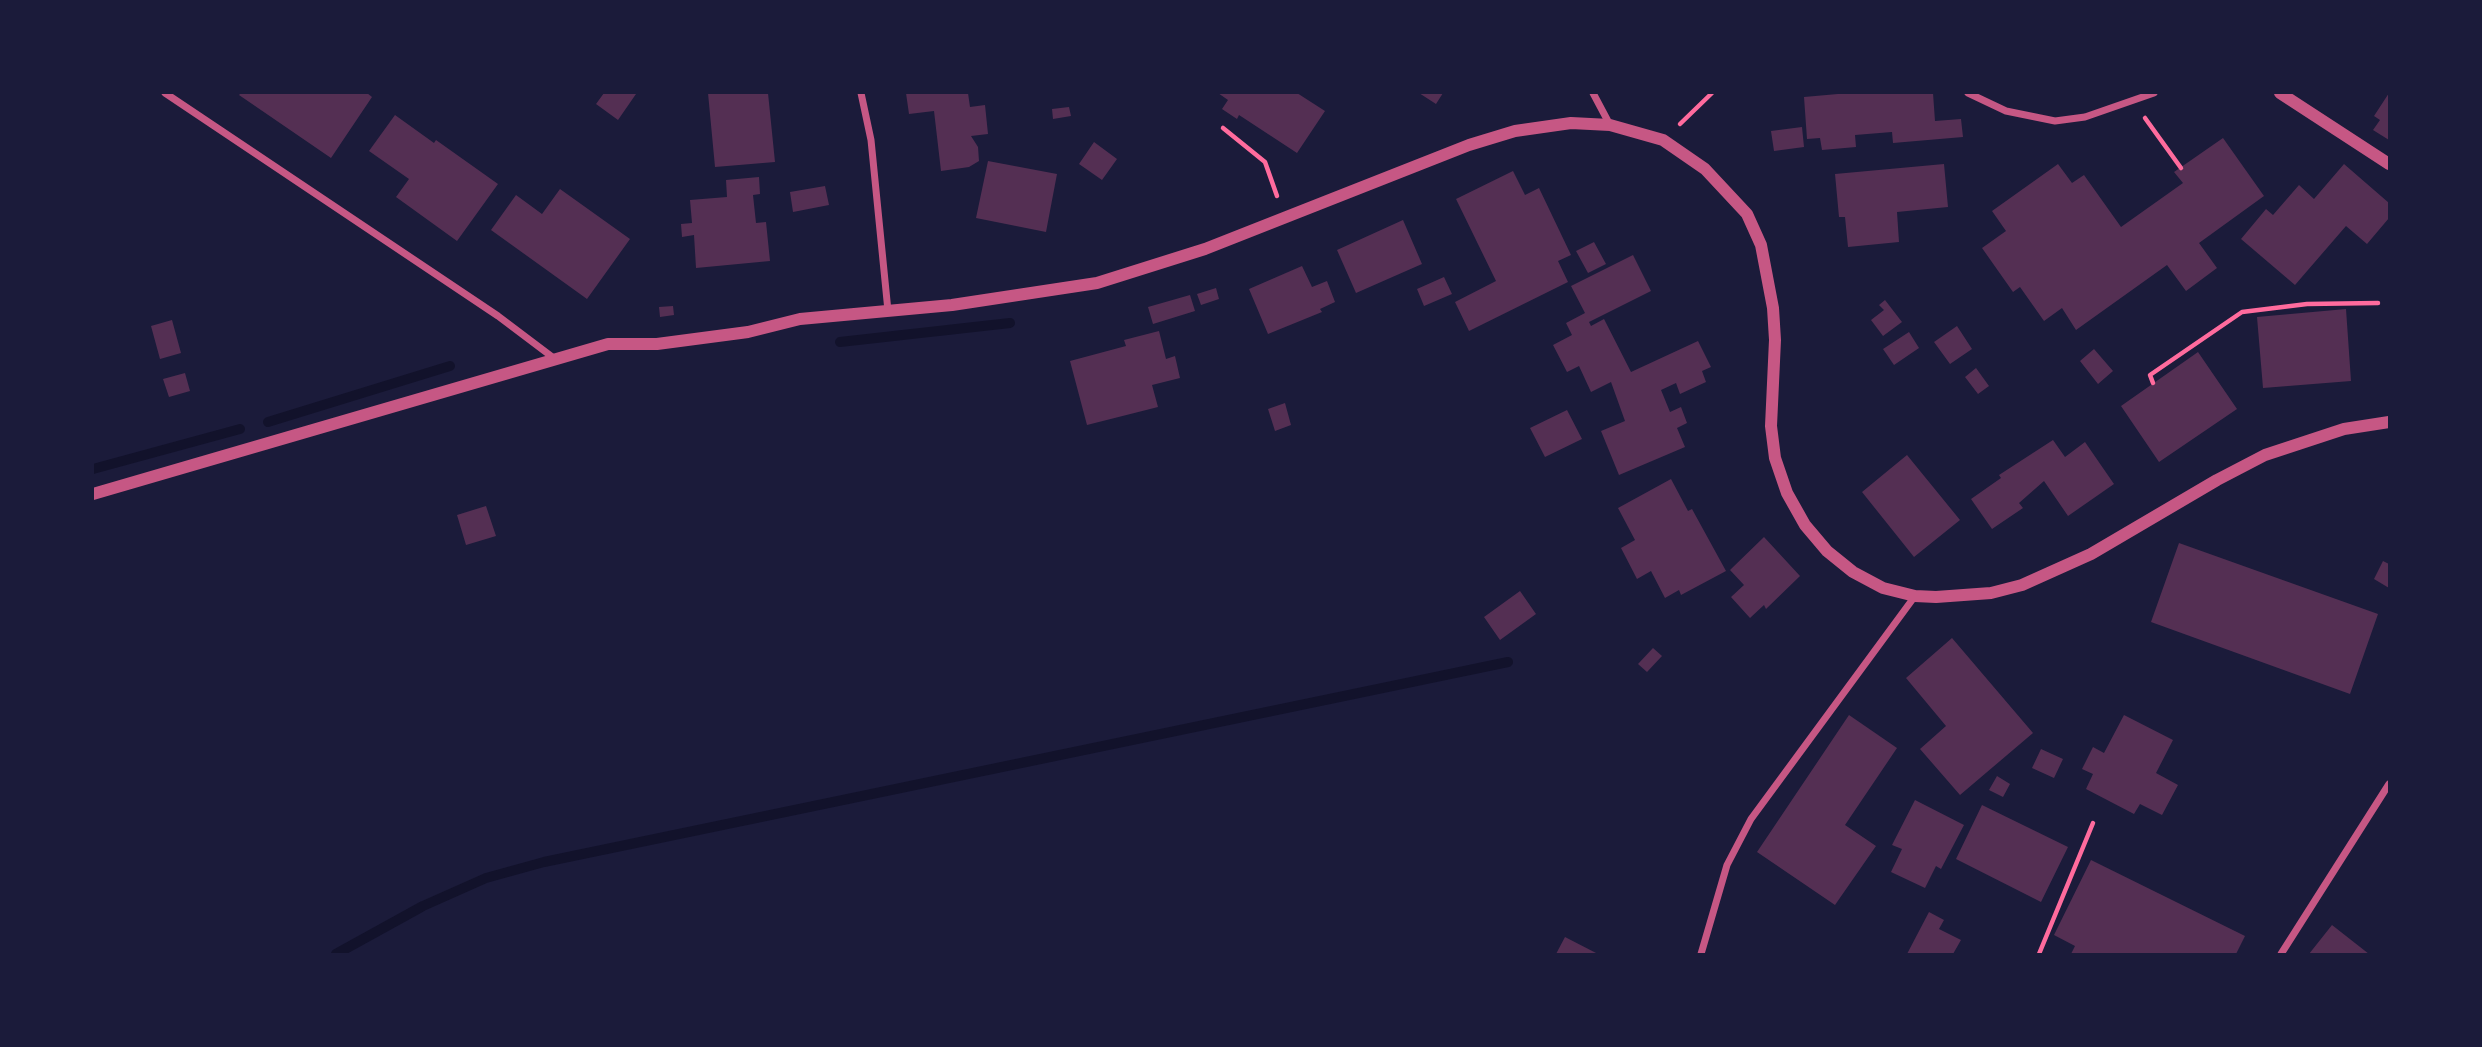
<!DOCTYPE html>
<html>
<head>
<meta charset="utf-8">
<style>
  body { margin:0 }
  #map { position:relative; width:2482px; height:1047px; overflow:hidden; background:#1b1b3a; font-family:"Nunito Sans",sans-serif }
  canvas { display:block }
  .frame { position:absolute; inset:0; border:94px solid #1b1b3a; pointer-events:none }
</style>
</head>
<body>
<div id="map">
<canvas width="2482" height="1047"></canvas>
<div class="frame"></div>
</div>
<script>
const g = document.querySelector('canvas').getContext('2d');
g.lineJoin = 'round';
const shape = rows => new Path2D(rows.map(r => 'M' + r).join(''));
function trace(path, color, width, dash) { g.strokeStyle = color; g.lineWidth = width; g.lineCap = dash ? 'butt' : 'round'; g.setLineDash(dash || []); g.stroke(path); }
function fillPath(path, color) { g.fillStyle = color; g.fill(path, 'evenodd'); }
const stream = shape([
  [840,342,1010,323],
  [268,422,450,366],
  [93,469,240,429],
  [336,954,423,906,486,878,544,862,1508,662]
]);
const building = shape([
  [241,93,367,93,372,97,331,158,239,95],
  [604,93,635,93,636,94,618,120,596,104],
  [708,93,768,93,775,162,715,167],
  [906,93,968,93,970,107,985,105,988,134,971,136,978,147,979,161,969,167,941,171,934,111,909,114],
  [1218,93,1297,93,1325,111,1297,153,1239,115,1237,119,1222,109,1228,100],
  [1419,93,1443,93,1436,104],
  [1849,93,1933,93,1935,121,1961,119,1963,137,1893,143,1892,132,1855,135,1856,147,1822,150,1820,138,1807,139,1804,97],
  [2389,93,2389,140,2373,130,2380,120,2374,116],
  [1069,107,1071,116,1053,119,1052,109],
  [395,115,434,143,436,140,498,184,457,241,396,197,409,179,369,151],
  [1802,127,1804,147,1774,151,1771,131],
  [2223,138,2264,196,2199,243,2217,268,2186,291,2167,265,2076,330,2062,308,2044,321,2020,287,2013,292,1982,248,2006,231,1992,211,2058,164,2072,183,2084,175,2121,227,2183,183,2174,172],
  [1094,142,1117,159,1102,180,1079,164],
  [988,161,1057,174,1046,232,976,218],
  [1944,164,1948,207,1897,212,1899,242,1848,247,1845,217,1839,217,1835,174],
  [2344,164,2389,203,2389,218,2367,244,2346,226,2295,285,2241,239,2266,209,2273,215,2299,185,2314,199],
  [1513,171,1525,195,1539,188,1571,255,1558,261,1568,282,1469,331,1455,302,1496,281,1456,199],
  [759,177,760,194,753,195,756,223,766,222,770,261,696,268,694,235,682,237,681,224,692,223,690,200,727,197,726,180],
  [825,186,829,205,793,212,790,192],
  [560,189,630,239,587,299,491,230,516,195,542,214],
  [1403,220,1422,264,1356,293,1337,250],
  [1594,242,1606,264,1588,273,1576,251],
  [1633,255,1651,291,1589,322,1591,326,1604,319,1631,372,1698,341,1711,367,1702,371,1706,382,1680,394,1676,383,1661,390,1670,412,1681,407,1687,423,1677,428,1685,447,1619,475,1601,431,1625,421,1611,382,1591,392,1579,366,1567,372,1553,345,1572,335,1566,323,1585,313,1571,286],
  [1302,266,1312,287,1327,281,1335,302,1320,309,1322,312,1268,334,1249,289],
  [1444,277,1452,294,1424,306,1417,289],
  [1216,288,1219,299,1201,305,1197,294],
  [1190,295,1195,311,1153,324,1148,307],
  [1885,300,1902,322,1883,336,1871,320,1884,310,1879,305],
  [673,306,674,315,660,317,659,307],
  [2346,309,2351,381,2263,388,2257,317],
  [172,320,181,353,160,359,151,326],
  [1957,326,1972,349,1950,364,1934,342],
  [1159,331,1166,359,1175,356,1180,378,1152,385,1158,407,1087,425,1070,361,1126,346,1124,340],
  [1909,332,1919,348,1894,365,1883,349],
  [2094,349,2113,371,2098,384,2080,361],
  [2198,352,2237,409,2159,462,2121,406],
  [1976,368,1989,386,1978,394,1965,377],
  [185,373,190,391,169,397,163,379],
  [1285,403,1291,425,1275,431,1268,409],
  [1567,410,1582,439,1545,457,1530,428],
  [2053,440,2065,457,2085,442,2114,484,2068,516,2044,481,2019,503,2023,508,1992,529,1971,499,2001,478,1999,475],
  [1907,455,1960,520,1914,557,1862,492],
  [1671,479,1688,511,1692,509,1726,571,1681,595,1679,590,1665,598,1651,571,1637,579,1621,548,1635,540,1618,508],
  [486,506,496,536,466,545,457,515],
  [1764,537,1800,576,1766,609,1764,605,1750,618,1731,597,1744,585,1730,570],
  [2179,543,2378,614,2350,694,2151,622],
  [2383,561,2389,564,2389,588,2374,579],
  [1520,591,1536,614,1500,640,1484,617],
  [1952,638,2033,733,1960,795,1920,749,1946,726,1906,678],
  [1653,648,1662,656,1647,672,1638,664],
  [1849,715,1897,748,1845,825,1876,846,1835,905,1757,852],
  [2124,715,2173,740,2156,773,2178,785,2162,815,2140,804,2134,814,2086,789,2093,774,2082,769,2093,747,2104,753],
  [2041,749,2063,759,2054,778,2032,768],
  [1997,776,2010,784,2003,797,1989,790],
  [1915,800,1964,825,1941,869,1936,866,1925,888,1891,872,1902,849,1892,845],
  [1982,805,2068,847,2041,902,1956,859],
  [2091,860,2245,936,2236,954,2071,954,2075,946,2054,935],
  [1929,912,1944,920,1939,929,1961,940,1953,954,1907,954],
  [2332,925,2369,954,2309,954],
  [1565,937,1598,954,1556,954]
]);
const path = shape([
  [2145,118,2181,168],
  [1680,124,1712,93],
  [1223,128,1265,162,1277,196],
  [2153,383,2150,375,2242,312,2307,304,2378,303],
  [2039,954,2093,823]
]);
const minor = shape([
  [165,93,498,316,555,359],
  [861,93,871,140,888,311],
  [1593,93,1610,125],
  [1968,93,2006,111,2055,121,2085,117,2154,93],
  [1701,954,1727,865,1751,819,1915,596],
  [2281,954,2389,784]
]);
const tertiary = shape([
  [2280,93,2389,164],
  [93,494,608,344,657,344,748,332,800,319,952,305,1097,283,1205,249,1469,145,1515,131,1571,123,1610,125,1663,140,1705,169,1747,214,1761,245,1773,308,1775,340,1771,426,1775,458,1787,493,1805,525,1827,551,1853,572,1883,588,1915,596,1936,597,1991,593,2022,585,2091,554,2217,480,2265,455,2344,429,2389,422]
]);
trace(stream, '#12122b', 10);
fillPath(building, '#542f53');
trace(path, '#ff6b9d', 4.5);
trace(minor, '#c65784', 7);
trace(tertiary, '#c65784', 12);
</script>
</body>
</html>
